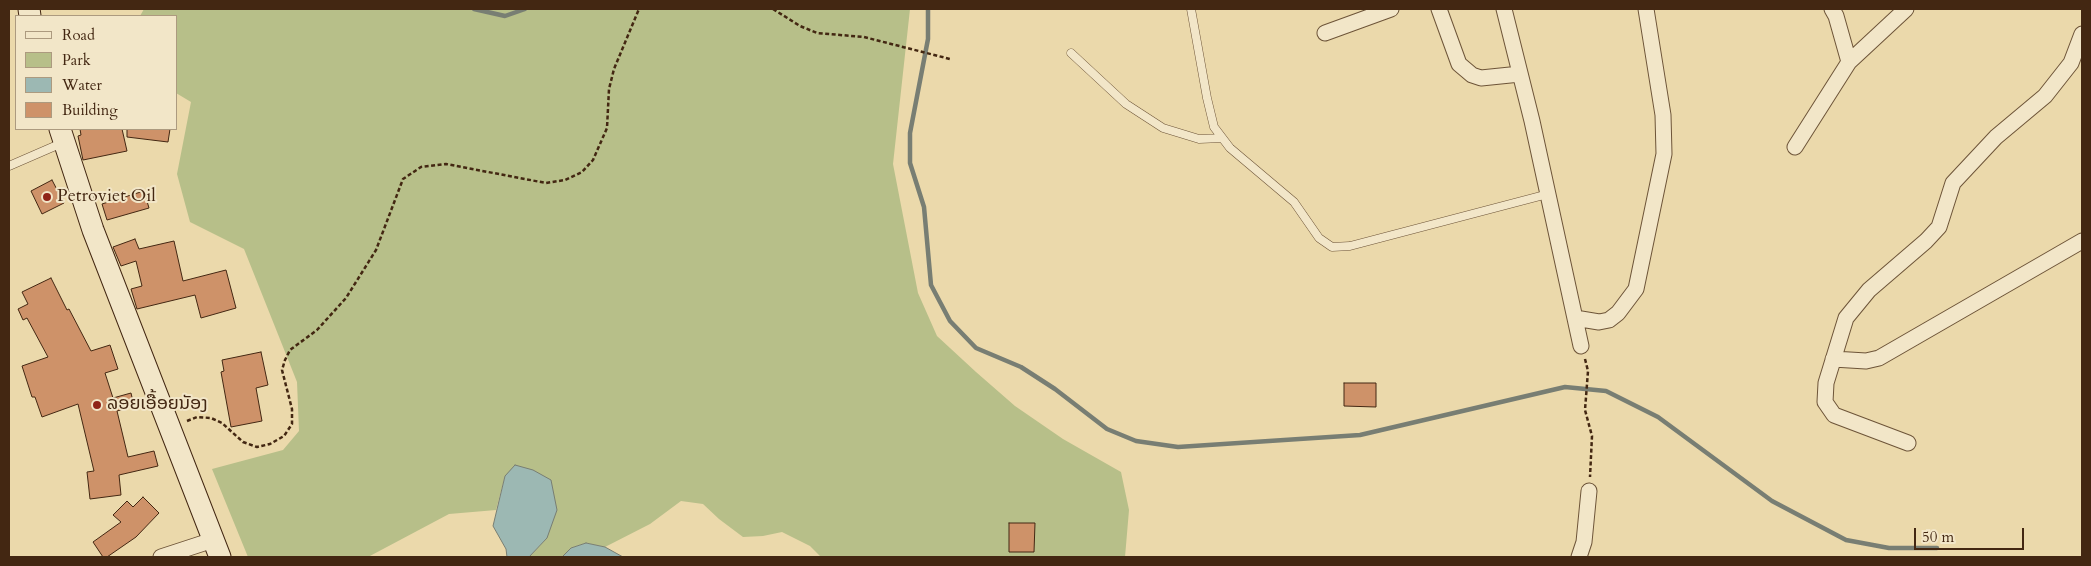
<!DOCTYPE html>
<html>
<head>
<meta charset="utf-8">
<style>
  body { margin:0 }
  #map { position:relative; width:2091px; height:566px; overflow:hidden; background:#ebd9ab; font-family:Cardo,serif }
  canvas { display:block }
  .frame { position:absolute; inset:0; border:10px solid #432712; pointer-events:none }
  .legend { position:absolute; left:15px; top:15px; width:162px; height:115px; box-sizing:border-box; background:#f2e6c8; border:1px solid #ac9a7f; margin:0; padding:6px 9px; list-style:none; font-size:15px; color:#432712 }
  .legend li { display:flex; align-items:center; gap:10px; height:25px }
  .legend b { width:25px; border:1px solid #ac9a7f }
  .scale { position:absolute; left:1914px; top:528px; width:110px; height:22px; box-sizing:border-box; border:2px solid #432712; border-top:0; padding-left:6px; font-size:15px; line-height:18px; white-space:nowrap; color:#432712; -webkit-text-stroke:4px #f2e6c8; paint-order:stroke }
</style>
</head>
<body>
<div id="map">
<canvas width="2091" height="566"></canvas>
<div class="frame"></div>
<ul class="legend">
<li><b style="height:6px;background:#f2e6c8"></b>Road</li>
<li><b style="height:14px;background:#b7bf89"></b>Park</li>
<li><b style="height:14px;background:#9cb8b3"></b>Water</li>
<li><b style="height:14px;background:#ce9269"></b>Building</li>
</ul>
<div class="scale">50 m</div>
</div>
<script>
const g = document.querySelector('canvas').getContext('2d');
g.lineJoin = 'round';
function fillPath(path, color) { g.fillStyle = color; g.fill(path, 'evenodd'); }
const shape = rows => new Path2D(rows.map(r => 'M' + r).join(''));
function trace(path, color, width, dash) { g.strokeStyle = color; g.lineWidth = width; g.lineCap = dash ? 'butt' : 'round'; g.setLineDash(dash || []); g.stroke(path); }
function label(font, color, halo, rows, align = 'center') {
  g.font = font + ' Cardo,"Noto Sans Lao",serif'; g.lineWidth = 4; g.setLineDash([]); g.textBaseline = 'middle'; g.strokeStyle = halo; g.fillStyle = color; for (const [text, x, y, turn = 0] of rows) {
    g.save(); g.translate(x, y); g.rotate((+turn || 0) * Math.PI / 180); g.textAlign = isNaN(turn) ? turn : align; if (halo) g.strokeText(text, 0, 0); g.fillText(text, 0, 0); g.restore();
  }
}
const green = shape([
  [144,9,910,9,893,164,918,293,937,336,976,372,1015,406,1063,439,1121,472,1129,510,1125,557,821,557,810,546,782,532,763,536,743,537,719,519,703,504,681,501,650,524,605,547,586,543,571,548,562,557,529,557,547,538,505,476,496,510,449,514,368,557,248,557,212,469,283,450,299,431,297,382,244,249,190,222,177,174,191,102,176,93,176,16,140,16]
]);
const water = shape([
  [515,465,533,470,551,480,557,510,547,538,529,557,507,557,506,549,493,526,505,476,515,465],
  [586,543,605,547,623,557,562,557,571,548,586,543]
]);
const stream = shape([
  [474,9,505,16,525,9],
  [928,9,928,39,910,133,910,163,924,207,931,285,950,321,976,348,1021,367,1055,389,1107,429,1136,441,1178,447,1360,435,1565,387,1606,391,1658,417,1772,501,1846,540,1889,548,1937,548]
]);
const building = shape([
  [80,129,122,129,127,151,83,160,78,136,81,135,80,129],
  [127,129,170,129,168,142,127,137,127,129],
  [52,180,64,203,42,214,31,191,52,180],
  [144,191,149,208,107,220,102,204,144,191],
  [135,239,139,249,174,241,183,281,226,270,236,308,201,318,195,295,137,309,131,289,142,286,136,261,121,266,113,247,135,239],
  [51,278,67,310,69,309,91,351,110,345,118,369,105,373,113,398,131,393,134,406,117,411,128,457,154,451,158,466,119,475,121,495,90,499,87,472,94,471,78,404,42,417,35,397,32,397,22,366,48,357,27,318,23,320,18,309,28,304,22,292,51,278],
  [261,352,268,385,256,388,262,421,231,427,221,372,224,371,222,360,261,352],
  [1344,383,1376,383,1376,407,1344,406,1344,383],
  [143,497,159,513,136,537,107,557,103,557,93,542,121,522,113,515,127,501,133,507,143,497],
  [1009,523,1035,523,1034,552,1009,552,1009,523]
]);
const path = shape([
  [773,9,800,26,817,33,864,37,950,59],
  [1585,359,1588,371,1585,410,1592,436,1590,477],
  [187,421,197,417,211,418,222,423,243,442,257,447,270,444,284,436,292,424,292,409,282,370,285,360,290,350,317,330,346,298,376,250,403,179,421,167,446,164,546,183,565,180,582,172,593,160,607,128,609,89,614,69,639,9]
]);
const service = shape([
  [1191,9,1207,98,1214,127,1230,148,1294,202,1319,238,1332,247,1350,246,1548,194],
  [1071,53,1126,104,1163,128,1199,139,1222,138],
  [9,166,62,143]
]);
const minor = shape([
  [1439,9,1459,64,1472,75,1481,78,1520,74],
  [1504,9,1532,121,1581,346],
  [1832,9,1836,16,1849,62],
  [1325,33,1391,9],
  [1795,147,1849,62,1906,9],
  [1575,318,1599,322,1609,320,1618,313,1636,289,1664,154,1663,115,1646,9],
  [1833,359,1866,361,1879,358,2082,241],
  [1908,443,1834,415,1825,402,1826,383,1846,318,1869,290,1926,241,1939,227,1953,183,1996,137,2045,96,2071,63,2082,34],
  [161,557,213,540],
  [1579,557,1584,542,1589,491]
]);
const secondary = shape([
  [29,9,30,16],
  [60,129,93,230,220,557]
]);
const markers = [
  [47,197,5,"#8f2418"],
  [97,405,5,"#8f2418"]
];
const poiNames = [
  ["Petroviet Oil",57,197],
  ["ລອຍເອື້ອຍນັອງ",107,405]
];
fillPath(green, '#b7bf89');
fillPath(water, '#9cb8b3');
trace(water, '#787e73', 1);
trace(stream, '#787e73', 4.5);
fillPath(building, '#ce9269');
trace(building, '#432712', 1);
trace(service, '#6d5438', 9);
trace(minor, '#6d5438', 17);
trace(secondary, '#432712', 23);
trace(path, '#432712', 2.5, [4, 2.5]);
trace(service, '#f2e6c8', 8);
trace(minor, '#f2e6c8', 15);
trace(secondary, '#f2e6c8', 21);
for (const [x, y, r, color] of markers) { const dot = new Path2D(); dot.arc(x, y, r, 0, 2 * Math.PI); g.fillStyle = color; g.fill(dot); trace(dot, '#f2e6c8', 2); }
label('18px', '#432712', '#f2e6c8', poiNames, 'left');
</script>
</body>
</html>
